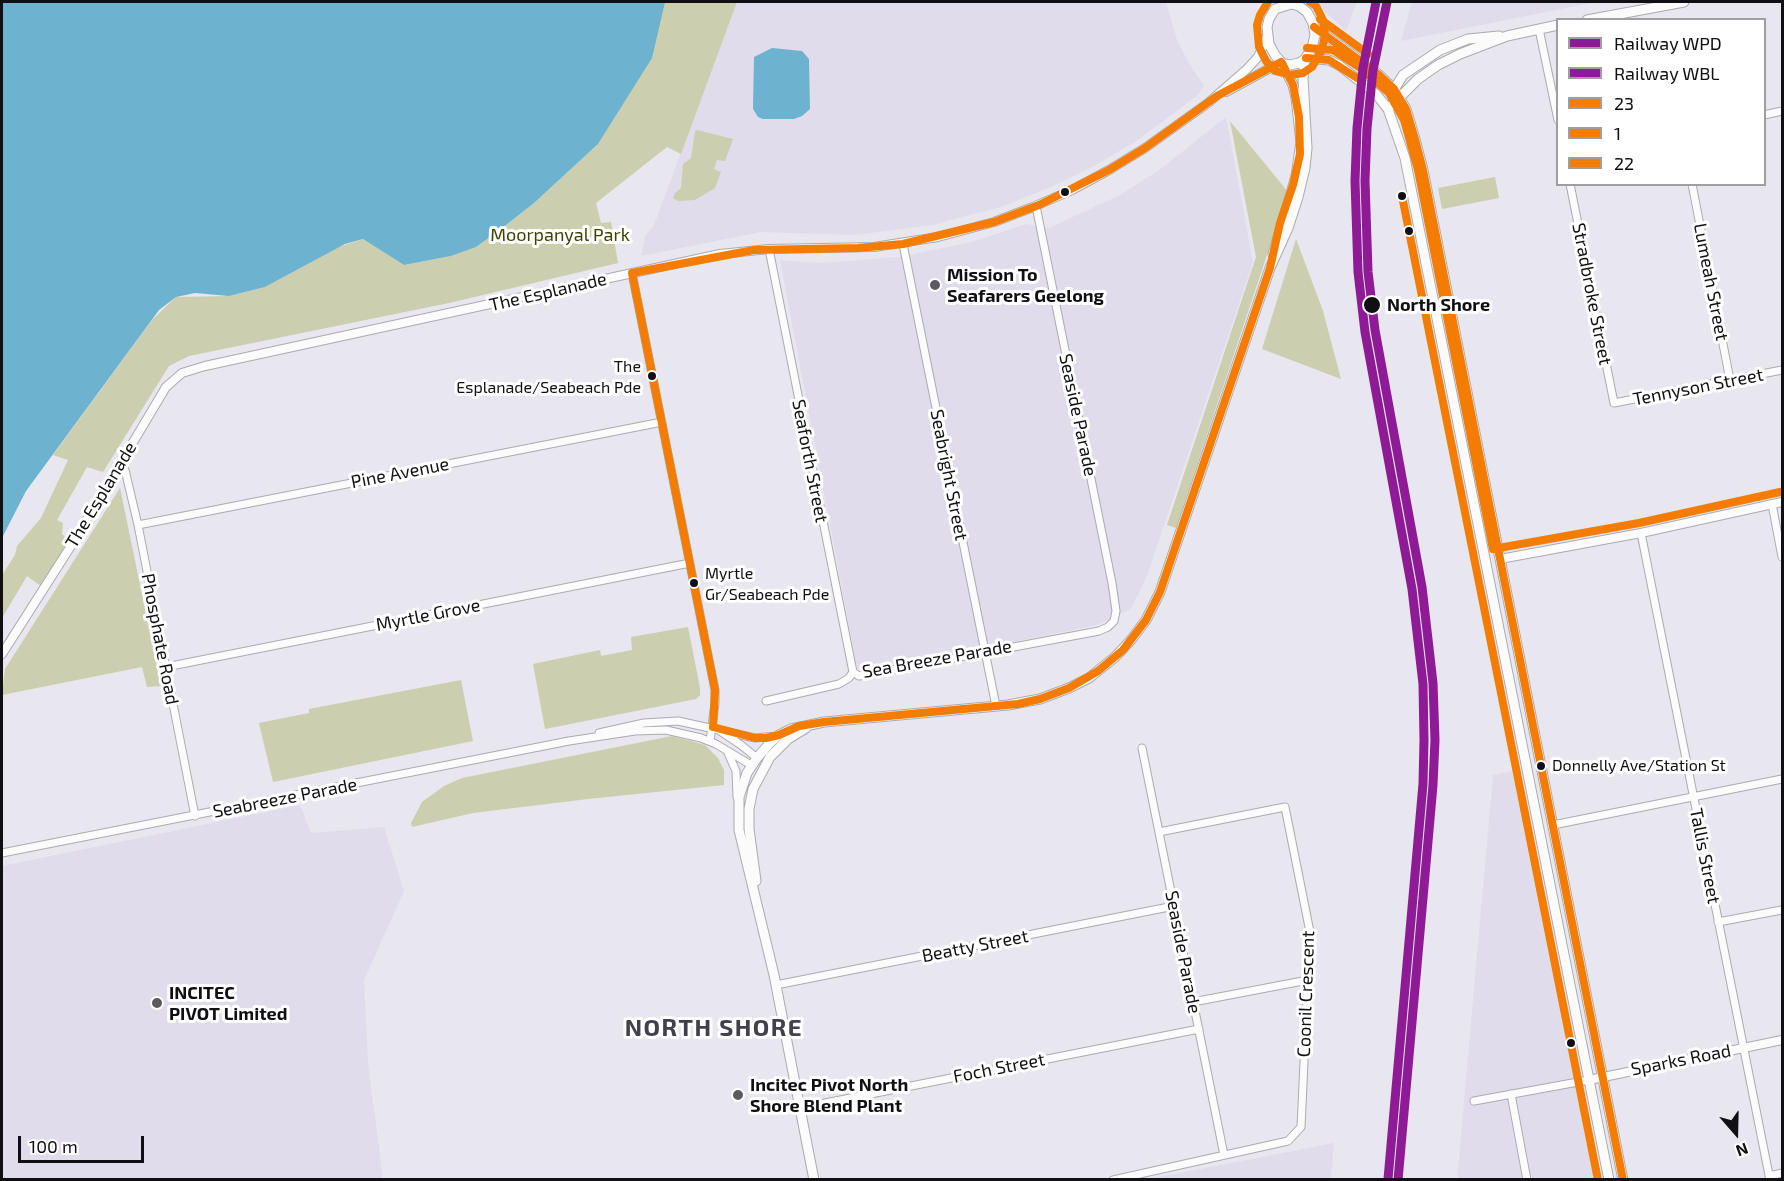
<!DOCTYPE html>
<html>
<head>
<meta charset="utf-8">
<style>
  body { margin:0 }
  #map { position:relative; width:1784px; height:1181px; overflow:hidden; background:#e8e6ee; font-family:"Exo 2",sans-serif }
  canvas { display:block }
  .frame { position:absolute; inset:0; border:3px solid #100f13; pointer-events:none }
  .legend { position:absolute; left:1556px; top:18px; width:210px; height:168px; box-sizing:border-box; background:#fff; border:2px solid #9f9fa1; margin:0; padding:8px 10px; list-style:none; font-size:18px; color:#100f13 }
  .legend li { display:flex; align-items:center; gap:12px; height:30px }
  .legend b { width:30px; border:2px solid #9f9fa1 }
  .north { position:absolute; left:1706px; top:1103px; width:60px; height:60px; -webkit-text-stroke:4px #fff; paint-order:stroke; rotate:160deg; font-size:16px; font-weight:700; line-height:24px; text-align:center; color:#100f13 }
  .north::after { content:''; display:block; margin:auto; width:21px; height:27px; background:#100f13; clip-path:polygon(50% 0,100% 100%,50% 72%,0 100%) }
  .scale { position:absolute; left:18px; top:1136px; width:126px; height:27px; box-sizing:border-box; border:3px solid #100f13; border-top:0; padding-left:8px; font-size:18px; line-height:21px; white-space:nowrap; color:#100f13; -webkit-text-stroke:4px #fff; paint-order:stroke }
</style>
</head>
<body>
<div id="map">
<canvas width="1784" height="1181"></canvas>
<div class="frame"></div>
<ul class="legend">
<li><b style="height:8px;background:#8f1a95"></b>Railway WPD</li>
<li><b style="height:8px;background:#8f1a95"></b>Railway WBL</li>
<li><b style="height:8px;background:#f37c01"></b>23</li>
<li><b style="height:8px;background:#f37c01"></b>1</li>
<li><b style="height:8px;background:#f37c01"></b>22</li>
</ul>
<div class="north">N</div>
<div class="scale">100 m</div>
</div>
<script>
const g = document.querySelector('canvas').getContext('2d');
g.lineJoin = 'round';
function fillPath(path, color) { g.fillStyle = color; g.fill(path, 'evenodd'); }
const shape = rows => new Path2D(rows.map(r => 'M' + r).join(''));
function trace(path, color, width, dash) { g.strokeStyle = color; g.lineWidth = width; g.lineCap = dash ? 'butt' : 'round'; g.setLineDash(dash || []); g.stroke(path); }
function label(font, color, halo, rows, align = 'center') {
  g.font = font + ' "Exo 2",sans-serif'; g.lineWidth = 6; g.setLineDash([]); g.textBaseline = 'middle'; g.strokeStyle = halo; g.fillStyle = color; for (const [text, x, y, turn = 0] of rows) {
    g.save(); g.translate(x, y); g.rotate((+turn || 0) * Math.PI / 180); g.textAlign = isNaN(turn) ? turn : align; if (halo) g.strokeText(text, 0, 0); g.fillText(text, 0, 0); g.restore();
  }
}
const built = shape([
  [737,2,1166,2,1177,40,1190,65,1204,86,1197,96,1135,142,1092,167,1051,187,1001,207,932,225,855,235,761,232,641,256,645,236,654,225],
  [1317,2,1357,2,1346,31,1317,4],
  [1412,2,1596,2,1401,41],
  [1226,117,1253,262,1147,576,1131,609,1097,625,866,672,857,668,780,260,819,263,899,257,972,242,1026,224,1049,228,1120,195,1158,171],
  [1514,771,1596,1179,1457,1180,1493,775],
  [300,805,311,833,384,827,404,891,364,980,368,1063,383,1179,2,1179,2,866],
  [1334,1143,1331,1179,1149,1179]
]);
const green = shape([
  [664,2,737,2,681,154,667,147,596,203,601,223,611,222,618,263,449,303,189,356,169,366,103,472,87,467,57,520,63,523,62,534,69,540,41,586,27,576,2,618,2,575,15,555,17,546,41,518,68,460,53,455,152,320,176,297,229,296,265,287,339,247,363,239,404,265,451,256,476,247,497,232,534,203,598,144,648,63],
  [1230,121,1288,192,1176,528,1167,525,1256,257],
  [697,130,733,139,725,161,717,160,714,169,721,172,715,188,695,200,678,201,673,198,675,193,681,188,683,164,691,158,695,131],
  [1495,177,1499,198,1442,209,1438,188],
  [1296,239,1323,311,1341,379,1262,349],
  [120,488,161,686,147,687,142,667,2,695,5,669],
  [688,627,700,688,700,695,696,699,545,729,533,664,600,650,601,656,632,650,631,637],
  [461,680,473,741,273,782,259,723,309,713,309,709],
  [672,736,705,745,718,758,724,770,724,785,588,799,473,813,412,827,411,823,422,802,444,786,462,778]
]);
const water = shape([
  [2,2,665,2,652,58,598,144,534,203,497,232,476,247,451,256,404,265,363,239,345,244,265,287,229,296,195,293,176,297,159,310,26,491,2,538],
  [772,48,802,51,809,59,810,109,802,116,794,119,763,119,758,117,753,109,754,57]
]);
const minor = shape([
  [1539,29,1558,120],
  [1764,115,1782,111],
  [1570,184,1614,403,1782,370],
  [1692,184,1730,380],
  [903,244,996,706],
  [769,249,853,672],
  [632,273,715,690,715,703,710,741],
  [119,465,125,470,138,525,195,816],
  [1772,504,1782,557],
  [138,525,662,422],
  [1641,533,1770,1180],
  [166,667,690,563],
  [766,701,839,684,849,678,853,672,859,676,1099,631,1108,627,1114,621,1116,611,1112,583,1036,206],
  [720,731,741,745,757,758],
  [599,733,644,723,678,721,755,738,777,736],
  [1142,748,1224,1155],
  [728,753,736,771,737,797],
  [1553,825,1782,779],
  [2,853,569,741,635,731,666,730,701,738,716,744,751,765],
  [1718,922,1782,910],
  [776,985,1174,906],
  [1193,1002,1308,980],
  [1511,1094,1527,1180],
  [1474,1101,1589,1080],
  [800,1108,1199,1029],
  [1769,1176,1782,1173],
  [1113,1180,1288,1141,1301,1127,1310,932,1285,807,1159,832]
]);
const tertiary = shape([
  [1226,92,1281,62],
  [1500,559,1641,533,1782,502],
  [2,654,76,538,166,387,182,373,205,366,720,254,769,249,874,247,938,237,994,222,1033,207,1072,190,1109,170,1145,148,1208,103,1247,69,1258,57,1268,35],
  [1589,1080,1782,1040]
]);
const secondary = shape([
  [1291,4,1299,6,1307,12,1313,23,1315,35,1312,48,1305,59,1299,63,1290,65,1282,63,1275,55,1269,44,1267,27,1269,19,1275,9,1291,4],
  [1587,20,1684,2],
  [1314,27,1378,74,1394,89,1406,109,1415,139,1423,170,1623,1180],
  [1306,58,1329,60,1339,65,1376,94,1388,109,1405,158,1609,1180],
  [1392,93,1403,75,1440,50,1468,39,1499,36],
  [1388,109,1418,79,1438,65,1460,54,1507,36,1558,25],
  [1273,254,1296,176,1301,142,1296,98,1293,85,1282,63],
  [756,881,749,829,749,809,753,789,770,757,788,739,806,728],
  [814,1180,774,975,739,830,739,797,747,773,757,758,769,744,779,735,791,729,824,722,1008,705,1040,699,1069,688,1089,678,1115,657,1131,640,1146,620,1160,592,1270,268,1288,228,1298,197,1305,168,1307,148,1303,78,1305,59]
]);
const bus1 = shape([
  [1314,27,1378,74,1394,89,1406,109,1415,139,1423,170,1623,1180],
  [1306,58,1329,60,1357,78],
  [632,273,754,250,858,248,903,244,994,222,1039,205,1109,170,1145,148,1217,96,1281,62],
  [632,273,715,690,713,727],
  [713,727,755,738,766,738,779,735,799,726,824,722,1018,704,1040,699,1069,688,1098,671,1123,650,1146,620,1160,592,1270,268,1280,223,1293,185,1300,154,1299,117,1293,85,1282,63]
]);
const bus2 = shape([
  [1402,196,1598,1180]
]);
const bus3 = shape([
  [1268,2,1260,15,1257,25,1259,47,1266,61,1275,71,1290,75,1303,73,1312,67,1322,50,1325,35,1323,20,1316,6,1310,2],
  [1320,19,1368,54],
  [1307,48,1333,50,1362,69,1389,93,1404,120,1418,170,1493,549,1639,523,1780,492]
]);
const rail1 = shape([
  [1387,2,1373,70,1367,128,1365,181,1368,272,1375,330,1422,587,1433,683,1435,740,1433,785,1398,1180]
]);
const rail2 = shape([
  [1376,2,1363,68,1357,128,1355,181,1358,272,1365,332,1412,589,1423,684,1424,740,1423,784,1388,1179]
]);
const markers = [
  [1065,192,5,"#100f13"],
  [1402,196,5,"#100f13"],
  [1409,231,5,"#100f13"],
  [935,285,6,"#5c5a60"],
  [1372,305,9,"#100f13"],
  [652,376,5,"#100f13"],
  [694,583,5,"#100f13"],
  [1541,766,5,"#100f13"],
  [157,1003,6,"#5c5a60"],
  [1571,1043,5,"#100f13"],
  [738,1095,6,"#5c5a60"]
];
const busNames = [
  ["The",641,367,"right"],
  ["Esplanade/Seabeach Pde",641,388,"right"],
  ["Myrtle",705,574],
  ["Gr/Seabeach Pde",705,595],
  ["Donnelly Ave/Station St",1552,766]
];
const parkNames = [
  ["Moorpanyal Park",560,235]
];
const poiNames = [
  ["Mission To",947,275],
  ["Seafarers Geelong",947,296],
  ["INCITEC",169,993],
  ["PIVOT Limited",169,1014],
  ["Incitec Pivot North",750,1085],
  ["Shore Blend Plant",750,1106]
];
const streetNames = [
  ["Lumeah Street",1711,282,79],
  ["The Esplanade",548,292,-13],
  ["Stradbroke Street",1592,294,79],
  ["Tennyson Street",1698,387,-11],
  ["Seaside Parade",1078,415,78],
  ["Seaforth Street",810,461,79],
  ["Pine Avenue",400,473,-11],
  ["Seabright Street",949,475,79],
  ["The Esplanade",101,495,-59],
  ["Myrtle Grove",428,615,-11],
  ["Phosphate Road",160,639,79],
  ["Sea Breeze Parade",937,659,-10],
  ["Seabreeze Parade",285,798,-11],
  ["Tallis Street",1705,856,79],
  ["Beatty Street",975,946,-11],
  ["Seaside Parade",1183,952,79],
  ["Coonil Crescent",1306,994,-88],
  ["Sparks Road",1681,1060,-11],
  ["Foch Street",999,1068,-11]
];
const stopNames = [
  ["North Shore",1387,305]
];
const districtNames = [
  ["NORTH SHORE",714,1028]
];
fillPath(built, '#e0dcec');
fillPath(green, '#cbcfaf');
fillPath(water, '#6db2ce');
trace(minor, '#acaab0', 9);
trace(tertiary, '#acaab0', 10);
trace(secondary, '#acaab0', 11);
trace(minor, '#fcfbfc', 7);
trace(tertiary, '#fcfbfc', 8);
trace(secondary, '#fcfbfc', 9);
trace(bus1, '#f37c01', 8);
trace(bus2, '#f37c01', 8);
trace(bus3, '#f37c01', 8);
trace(rail1, '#8f1a95', 9);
trace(rail2, '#8f1a95', 9);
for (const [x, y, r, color] of markers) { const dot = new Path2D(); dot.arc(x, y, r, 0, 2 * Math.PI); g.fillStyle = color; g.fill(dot); trace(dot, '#fff', 2); }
label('16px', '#100f13', '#fff', busNames, 'left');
label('18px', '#3d4200', '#fff', parkNames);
label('bold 18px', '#100f13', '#fff', poiNames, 'left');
label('18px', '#100f13', '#fff', streetNames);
label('bold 18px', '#100f13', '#fff', stopNames, 'left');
g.letterSpacing = '1.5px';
label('bold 24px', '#42404c', '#fff', districtNames);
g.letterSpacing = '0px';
</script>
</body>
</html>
